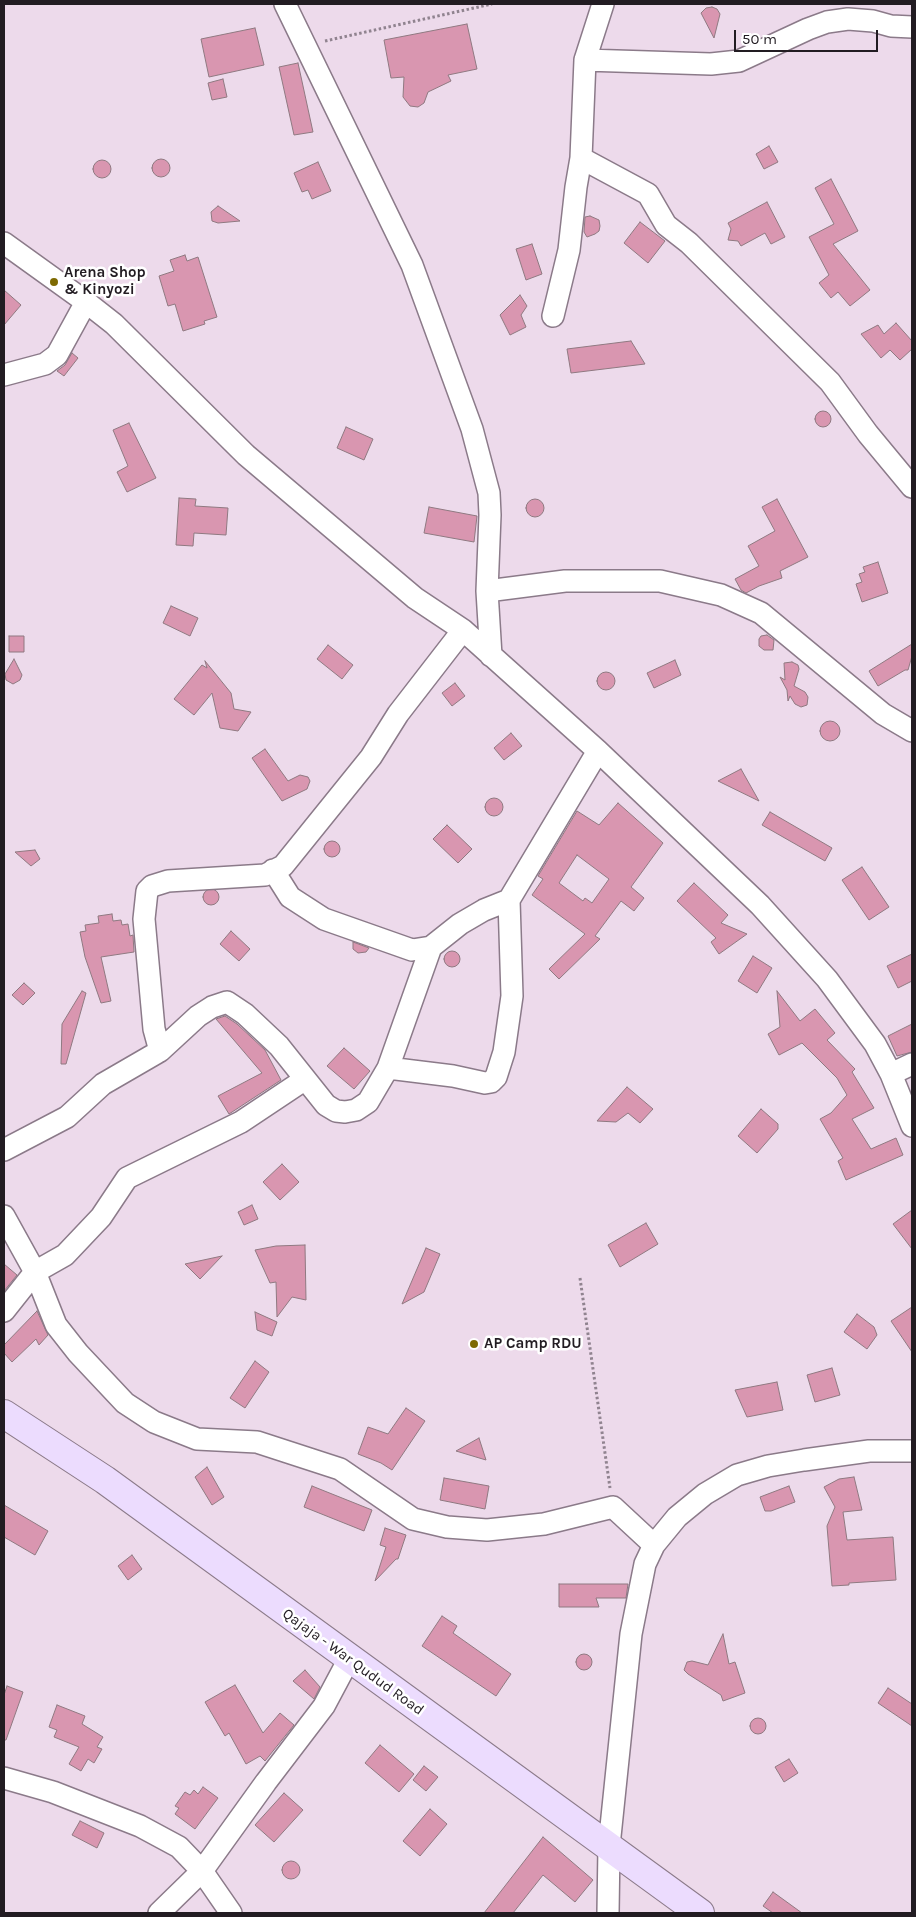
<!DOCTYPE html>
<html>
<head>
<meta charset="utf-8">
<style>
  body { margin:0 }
  #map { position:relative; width:916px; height:1917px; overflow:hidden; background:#eddaeb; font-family:Karla,sans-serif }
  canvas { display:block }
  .frame { position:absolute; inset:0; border:5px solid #221c22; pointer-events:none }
  .scale { position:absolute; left:734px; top:30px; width:144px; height:22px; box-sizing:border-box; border:2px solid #221c22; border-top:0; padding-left:6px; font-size:15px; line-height:18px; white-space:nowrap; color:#221c22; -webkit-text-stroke:4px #fff; paint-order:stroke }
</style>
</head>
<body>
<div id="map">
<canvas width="916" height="1917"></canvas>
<div class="frame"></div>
<div class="scale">50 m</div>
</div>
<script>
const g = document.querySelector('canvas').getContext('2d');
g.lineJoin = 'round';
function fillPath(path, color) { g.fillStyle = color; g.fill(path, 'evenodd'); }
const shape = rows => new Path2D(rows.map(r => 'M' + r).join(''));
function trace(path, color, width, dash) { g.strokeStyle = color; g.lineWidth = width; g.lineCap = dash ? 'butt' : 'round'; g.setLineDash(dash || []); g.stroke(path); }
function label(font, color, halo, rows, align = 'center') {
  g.font = font + ' Karla,sans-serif'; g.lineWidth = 5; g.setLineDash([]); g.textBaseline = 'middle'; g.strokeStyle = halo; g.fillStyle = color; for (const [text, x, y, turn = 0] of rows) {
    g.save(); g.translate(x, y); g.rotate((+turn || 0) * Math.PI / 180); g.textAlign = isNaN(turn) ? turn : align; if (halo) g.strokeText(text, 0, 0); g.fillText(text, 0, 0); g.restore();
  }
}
const building = shape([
  [712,7,717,9,720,14,714,38,701,13,706,8,712,7],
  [467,24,477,69,448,75,451,81,428,92,424,103,418,107,410,106,403,97,404,77,391,78,384,40,467,24],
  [255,28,264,65,209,77,201,39,255,28],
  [298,63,313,132,294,135,279,67,298,63],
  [223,79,227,97,212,100,208,83,223,79],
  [769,146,778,162,764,169,756,154,769,146],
  '152 168a9 9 0 1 1 18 0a9 9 0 1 1-18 0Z',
  '93 169a9 9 0 1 1 18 0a9 9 0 1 1-18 0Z',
  [318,162,331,191,312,199,308,190,302,192,294,173,318,162],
  [831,179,858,231,833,244,870,290,850,306,838,292,831,298,819,283,829,275,809,237,834,224,815,188,831,179],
  [767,202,785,237,771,244,765,233,741,246,738,241,728,240,731,229,728,223,767,202],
  [218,206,221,208,240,221,218,223,212,221,211,212,218,206],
  [590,216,599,220,600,226,599,231,595,234,587,237,584,232,585,217,590,216],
  [640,222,665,241,648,263,624,243,640,222],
  [532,244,542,274,526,280,516,249,532,244],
  [185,255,187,261,198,257,217,317,204,321,205,324,183,331,175,304,168,306,159,276,174,271,170,260,185,255],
  [4,290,21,305,4,325,4,290],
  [520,295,527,306,521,315,526,327,510,335,500,315,520,295],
  [896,323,912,341,912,349,900,360,890,350,881,358,861,334,878,325,884,334,896,323],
  [631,341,645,364,571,373,567,349,631,341],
  [72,353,78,358,64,376,57,371,65,365,72,353],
  '815 419a8 8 0 1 1 16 0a8 8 0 1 1-16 0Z',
  [129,423,156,478,127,492,117,472,128,466,113,430,129,423],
  [346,427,373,439,364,460,337,448,346,427],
  [179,498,196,499,195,506,228,508,226,535,194,533,193,546,176,545,179,498],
  '526 508a9 9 0 1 1 18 0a9 9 0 1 1-18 0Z',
  [777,499,808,557,780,571,782,578,759,586,746,593,741,590,735,579,759,566,748,546,775,531,762,507,777,499],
  [429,507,477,516,474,542,424,533,429,507],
  [878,562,888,593,862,602,856,584,862,582,859,574,865,572,863,567,878,562],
  [171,606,198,618,190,636,163,623,171,606],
  [767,635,774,640,773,650,764,650,759,646,759,639,761,636,767,635],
  [9,636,24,636,24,652,9,652,9,636],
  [912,644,912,656,908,670,905,670,878,686,869,671,912,644],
  [328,645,353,665,342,679,317,659,328,645],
  [14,659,22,675,20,680,13,684,6,680,5,674,14,659],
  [675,660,681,675,654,688,647,673,675,660],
  [205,661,231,693,234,709,251,712,238,731,220,728,212,693,194,715,174,699,202,665,207,668,205,661],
  [792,662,798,665,799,669,794,686,805,692,808,697,807,705,801,707,795,704,790,696,788,701,787,690,780,677,785,680,784,663,792,662],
  '597 681a9 9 0 1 1 18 0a9 9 0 1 1-18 0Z',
  [455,683,465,696,452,706,442,693,455,683],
  '820 731a10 10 0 1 1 20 0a10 10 0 1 1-20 0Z',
  [511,733,522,746,504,760,494,748,511,733],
  [265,749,288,781,300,775,308,777,310,781,307,789,282,801,252,758,265,749],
  [741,769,759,801,718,781,741,769],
  '485 807a9 9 0 1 1 18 0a9 9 0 1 1-18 0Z',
  [618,803,663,843,631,887,644,898,634,911,621,901,595,936,600,939,559,979,549,969,585,934,532,895,543,879,538,876,577,811,599,825,618,803],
  [577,855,609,879,592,903,585,898,583,901,559,883,577,855],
  [770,812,832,848,825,861,762,825,770,812],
  [447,825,472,849,458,863,433,839,447,825],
  '324 849a8 8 0 1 1 16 0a8 8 0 1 1-16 0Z',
  [35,850,40,859,31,866,15,852,35,850],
  [862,867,889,907,869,920,842,880,862,867],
  [694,883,728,915,721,923,747,934,719,954,711,942,716,938,677,901,694,883],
  '203 897a8 8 0 1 1 16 0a8 8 0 1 1-16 0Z',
  [112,914,113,921,121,920,122,925,128,924,130,936,133,935,134,952,101,957,111,1001,101,1003,85,957,80,932,86,931,85,925,99,923,98,916,112,914],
  [231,931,250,949,239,961,220,944,231,931],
  [353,942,369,948,366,952,358,953,353,949,353,942],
  '444 959a8 8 0 1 1 16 0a8 8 0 1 1-16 0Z',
  [912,954,912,981,898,988,887,966,912,954],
  [753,956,772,968,757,993,738,981,753,956],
  [24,983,35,993,23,1005,12,995,24,983],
  [82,991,86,993,66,1064,61,1064,62,1024,82,991],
  [777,991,800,1021,815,1009,835,1033,827,1040,855,1069,852,1072,874,1108,852,1119,871,1149,896,1138,903,1155,846,1180,838,1161,843,1158,820,1119,831,1113,847,1095,837,1078,802,1043,779,1055,768,1034,780,1027,777,991],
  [225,1016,237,1024,265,1050,281,1080,229,1114,218,1096,262,1073,216,1019,225,1016],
  [912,1024,912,1052,897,1056,888,1036,912,1024],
  [344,1048,370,1071,354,1089,327,1066,344,1048],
  [627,1087,653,1109,640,1123,628,1113,616,1122,597,1121,627,1087],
  [761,1109,778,1124,778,1129,757,1153,738,1136,761,1109],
  [282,1164,299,1182,280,1200,263,1182,282,1164],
  [252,1205,258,1219,244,1225,238,1212,252,1205],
  [912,1210,912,1249,893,1224,912,1210],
  [646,1223,658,1244,620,1267,608,1245,646,1223],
  [305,1245,306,1300,292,1297,277,1317,276,1282,270,1283,255,1250,276,1246,305,1245],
  [426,1248,440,1254,424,1292,402,1304,426,1248],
  [222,1256,200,1279,185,1264,222,1256],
  [4,1264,17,1275,4,1291,4,1264],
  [912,1307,912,1352,891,1321,912,1307],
  [37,1311,48,1335,39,1345,36,1339,12,1362,4,1353,4,1345,37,1311],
  [255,1312,277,1322,272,1336,257,1330,255,1312],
  [857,1314,874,1327,877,1335,867,1349,844,1332,857,1314],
  [255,1361,269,1372,245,1408,230,1398,255,1361],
  [832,1368,840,1395,815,1402,807,1375,832,1368],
  [777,1382,783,1410,747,1417,735,1390,777,1382],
  [406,1408,425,1421,392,1470,381,1463,358,1454,368,1427,388,1434,406,1408],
  [479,1438,486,1460,456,1451,479,1438],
  [207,1467,224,1497,212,1505,195,1477,207,1467],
  [854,1477,862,1510,843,1512,847,1540,893,1537,896,1580,849,1583,849,1585,832,1586,827,1526,835,1507,824,1487,839,1479,854,1477],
  [444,1478,489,1486,485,1509,440,1500,444,1478],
  [312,1486,372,1510,364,1531,304,1507,312,1486],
  [789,1486,795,1502,771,1511,765,1511,760,1497,789,1486],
  [4,1505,48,1531,35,1555,4,1537,4,1505],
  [385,1528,406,1535,398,1559,396,1559,375,1581,386,1547,380,1545,385,1528],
  [132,1555,142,1569,128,1580,118,1566,132,1555],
  [559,1584,628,1584,626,1598,596,1598,599,1607,559,1607,559,1584],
  [442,1616,457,1626,453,1633,511,1674,496,1696,422,1646,442,1616],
  [723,1634,729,1664,735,1662,745,1693,723,1701,721,1695,688,1674,684,1670,687,1662,692,1661,708,1665,723,1634],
  '576 1662a8 8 0 1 1 16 0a8 8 0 1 1-16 0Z',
  [305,1670,320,1687,314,1699,293,1681,305,1670],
  [235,1685,263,1733,280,1713,294,1725,265,1761,260,1756,246,1764,229,1733,225,1736,205,1702,235,1685],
  [7,1686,23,1692,6,1740,4,1740,4,1695,7,1686],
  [888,1688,912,1704,912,1726,878,1703,888,1688],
  [57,1705,85,1716,82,1724,103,1737,97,1747,102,1749,94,1763,88,1759,81,1771,69,1764,79,1747,54,1737,57,1730,49,1727,57,1705],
  '750 1726a8 8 0 1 1 16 0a8 8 0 1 1-16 0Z',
  [380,1745,414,1774,399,1792,365,1763,380,1745],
  [789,1759,798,1773,784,1782,775,1767,789,1759],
  [424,1766,438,1777,426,1791,413,1780,424,1766],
  [203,1787,218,1798,195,1829,175,1814,179,1808,175,1806,185,1792,190,1795,194,1790,198,1794,203,1787],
  [284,1793,303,1810,274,1842,255,1825,284,1793],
  [430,1809,447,1824,420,1856,403,1841,430,1809],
  [80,1821,104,1833,97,1848,72,1835,80,1821],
  [543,1837,593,1880,575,1902,543,1875,513,1913,484,1913,543,1837],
  '282 1870a9 9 0 1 1 18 0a9 9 0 1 1-18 0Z',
  [773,1892,802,1913,773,1913,763,1906,773,1892]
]);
const path = shape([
  [325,41,492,4],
  [580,1278,610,1488]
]);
const street = shape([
  [285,4,412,265,472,429,489,493,490,515,487,591,491,656],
  [585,60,711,64,739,61,808,29,827,22,848,19,873,21,891,26,912,27],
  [581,158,648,194,666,225,689,243,830,382,868,434,912,487],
  [4,243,86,302,114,324,246,455,415,598,463,630,598,751,760,905,827,979,875,1044,891,1074,912,1126],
  [553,316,569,250,576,187,581,158,585,60,603,4],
  [4,375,45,364,57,355,86,302],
  [487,591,565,581,660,581,721,595,761,613,883,714,912,731],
  [273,870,290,897,324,919,412,950,431,947,460,924,484,910,509,900],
  [160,1051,198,1016,212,1007,227,1002,245,1014,279,1046,326,1105,336,1111,345,1112,356,1110,368,1102,388,1068,431,947],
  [388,1068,453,1076,485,1083,491,1082,496,1077,504,1052,512,996,509,900,598,751],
  [891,1074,912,1064],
  [4,1150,67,1117,103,1084,160,1051,154,1029,144,919,147,891,152,886,168,881,265,875,283,866,371,757,398,714,463,630],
  [4,1216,35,1272,56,1325,78,1353,125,1403,154,1422,197,1439,257,1442,340,1469,413,1519,447,1527,487,1530,544,1524,613,1507,654,1545,645,1564,631,1634,609,1846,608,1913],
  [4,1311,35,1272,65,1255,101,1217,127,1178,241,1122,304,1080],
  [654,1545,677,1517,705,1494,737,1475,768,1466,804,1460,869,1451,912,1451],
  [4,1778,53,1792,140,1826,179,1847,202,1871,231,1913],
  [159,1913,202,1871,266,1782,324,1706,349,1659]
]);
const secondary = shape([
  [4,1414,105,1480,700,1913]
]);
const markers = [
  [54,282,5,"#7e6a02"],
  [474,1344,5,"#7e6a02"]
];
const poiNames = [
  ["Arena Shop",64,273],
  ["& Kinyozi",64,290],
  ["AP Camp RDU",484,1344]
];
const streetNames = [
  ["Qajaja - War Qudud Road",353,1662,36]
];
fillPath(building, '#d996b0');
trace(building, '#8f7981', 1);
trace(street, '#8b7a89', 24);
trace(secondary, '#8b7a89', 30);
trace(path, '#90838f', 3, [2.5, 2.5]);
trace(street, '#fff', 21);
trace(secondary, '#ecdcfe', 28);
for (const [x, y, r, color] of markers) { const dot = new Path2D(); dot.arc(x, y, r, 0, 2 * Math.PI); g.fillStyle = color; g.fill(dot); trace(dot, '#fff', 2); }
label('bold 15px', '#221c22', '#fff', poiNames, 'left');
label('15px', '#221c22', '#fff', streetNames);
</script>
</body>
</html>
